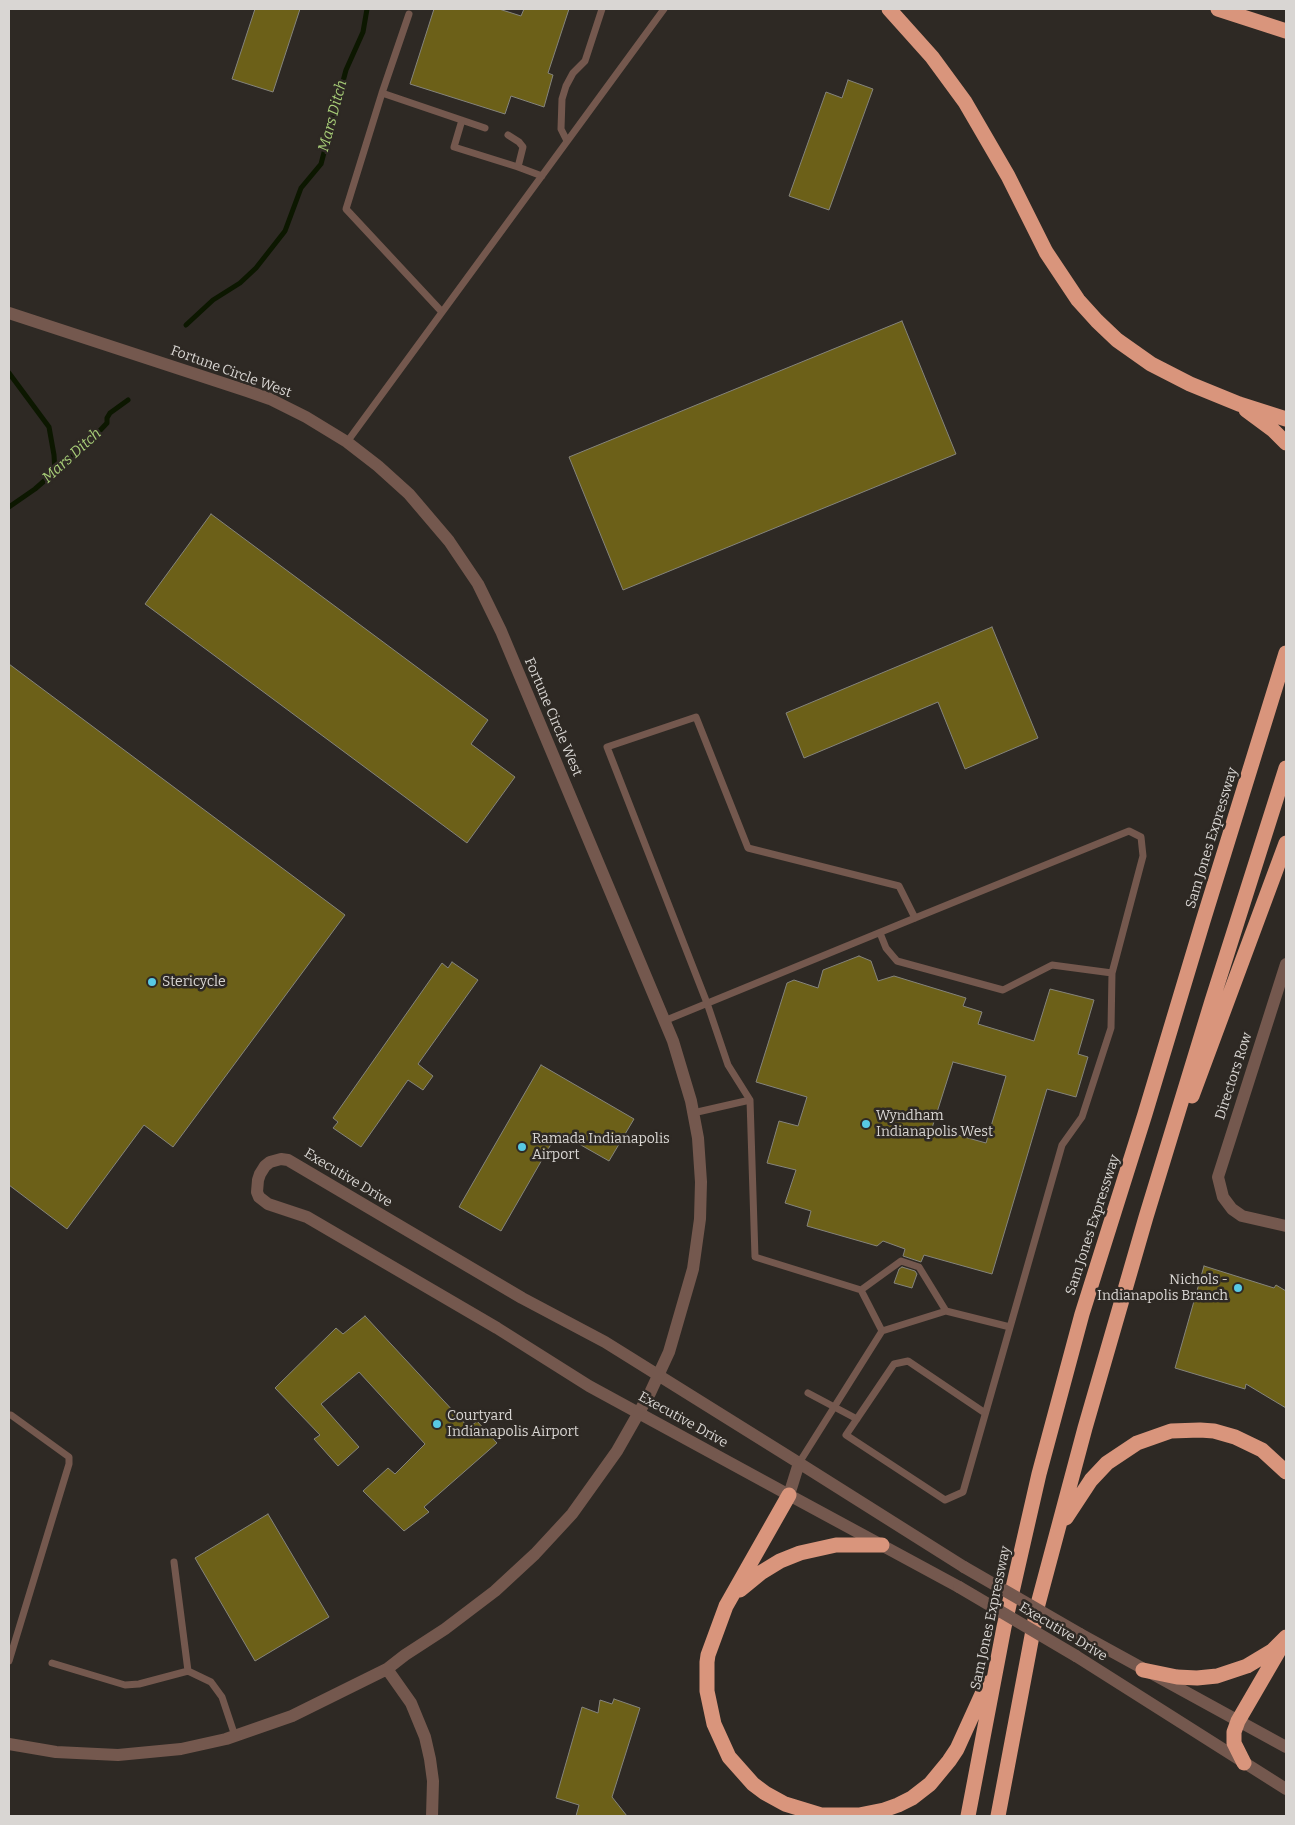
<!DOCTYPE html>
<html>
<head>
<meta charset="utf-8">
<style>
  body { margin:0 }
  #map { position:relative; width:1295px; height:1825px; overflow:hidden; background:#2e2924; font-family:Bitter,serif }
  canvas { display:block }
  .frame { position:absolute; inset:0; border:10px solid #d9d6d3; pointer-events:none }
</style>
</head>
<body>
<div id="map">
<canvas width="1295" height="1825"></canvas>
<div class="frame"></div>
</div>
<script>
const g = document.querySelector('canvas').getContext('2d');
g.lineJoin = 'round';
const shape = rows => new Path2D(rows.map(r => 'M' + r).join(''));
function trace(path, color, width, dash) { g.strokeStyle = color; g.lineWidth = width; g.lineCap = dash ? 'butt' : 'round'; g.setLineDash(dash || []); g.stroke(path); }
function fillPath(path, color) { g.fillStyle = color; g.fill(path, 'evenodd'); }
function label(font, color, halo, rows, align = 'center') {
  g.font = font + ' Bitter,serif'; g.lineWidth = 5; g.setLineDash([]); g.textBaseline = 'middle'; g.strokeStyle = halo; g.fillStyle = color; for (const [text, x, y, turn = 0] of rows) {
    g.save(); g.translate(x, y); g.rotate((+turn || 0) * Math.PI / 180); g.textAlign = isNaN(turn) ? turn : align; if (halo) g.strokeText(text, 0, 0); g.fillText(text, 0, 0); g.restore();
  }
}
const stream = shape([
  [186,325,213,300,240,283,256,268,285,231,301,188,321,164,346,70,363,32,367,9],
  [9,373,49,427,54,455,55,472],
  [9,507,35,489,92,439,107,423,107,418,110,413,128,400]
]);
const building = shape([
  [255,9,300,9,273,92,232,79,255,9],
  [434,9,499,9,521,16,524,9,569,9,548,73,553,75,544,107,511,96,505,114,410,84,434,9],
  [848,80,873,89,829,210,789,196,826,92,842,98,848,80],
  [902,321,956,454,623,590,569,457,902,321],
  [211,514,488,720,471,744,515,777,467,843,145,604,211,514],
  [992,627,1038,738,965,769,938,702,804,758,786,713,992,627],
  [9,664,345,915,173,1147,144,1125,67,1229,9,1185,9,664],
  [859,956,871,961,878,981,894,976,966,998,963,1006,982,1012,978,1024,1034,1041,1050,989,1094,1000,1078,1054,1088,1057,1076,1097,1047,1089,992,1274,924,1255,921,1262,903,1256,905,1249,883,1241,877,1246,807,1226,811,1211,785,1203,796,1170,767,1163,779,1121,798,1126,807,1097,756,1082,787,983,794,980,818,988,823,970,859,956],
  [953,1062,1006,1076,986,1143,932,1128,953,1062],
  [452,962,478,980,418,1064,433,1076,423,1090,408,1080,361,1147,333,1128,338,1122,333,1118,442,963,448,968,452,962],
  [541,1065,634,1119,609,1161,558,1132,501,1231,459,1207,541,1065],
  [1204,1266,1274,1288,1276,1285,1286,1291,1286,1408,1246,1384,1245,1389,1175,1368,1204,1266],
  [902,1267,915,1271,917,1274,912,1288,894,1283,899,1269,902,1267],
  [365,1316,469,1428,477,1421,497,1443,424,1507,429,1512,404,1531,363,1491,388,1468,395,1474,425,1444,359,1372,321,1404,359,1447,338,1466,314,1439,320,1435,275,1388,336,1328,343,1334,365,1316],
  [268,1514,329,1617,255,1661,195,1558,268,1514],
  [614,1699,640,1708,612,1797,627,1816,576,1816,579,1805,556,1798,582,1707,598,1713,600,1700,612,1704,614,1699]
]);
const service = shape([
  [382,93,409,14],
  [462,120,454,147,518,167],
  [508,135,519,142,523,147,518,167,542,176],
  [567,141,561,129,562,99,566,86,573,73,585,61,602,9],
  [442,312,346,209,382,93,485,128],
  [347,442,664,9],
  [915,918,899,886,748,848,696,717,607,747,707,1003,728,1065,750,1100,755,1257,861,1290,882,1331,946,1311,1010,1327],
  [664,1021,915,918,1129,831,1141,837,1143,856,1112,973,1052,965,1003,990,897,961,886,948,880,933],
  [693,1113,750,1100],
  [861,1290,901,1261,919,1267,946,1311],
  [808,1393,857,1419],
  [985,1413,908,1361,894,1364,846,1435,945,1500,963,1492,1062,1145,1082,1117,1111,1028,1112,973],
  [9,1415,11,1415,69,1457,69,1464,9,1661],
  [799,1463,882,1331],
  [174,1562,188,1671],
  [52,1663,125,1685,139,1684,188,1671,211,1682,222,1697,235,1736]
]);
const minor = shape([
  [9,313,247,391,270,399,306,417,347,442,378,466,409,494,449,541,478,584,501,631,673,1041,691,1101,698,1138,701,1182,700,1219,693,1269,669,1352,650,1393,617,1451,572,1514,535,1554,495,1591,445,1629,405,1655,387,1669,292,1716,226,1739,181,1749,118,1755,56,1752,9,1744],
  [1286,964,1218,1177,1223,1197,1232,1209,1242,1216,1286,1226],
  [789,1495,589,1386,497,1328,307,1217,268,1204,259,1197,257,1192,258,1180,260,1174,265,1166,270,1162,281,1159,288,1160,522,1298,605,1342,799,1463],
  [387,1669,411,1703,425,1737,430,1759,433,1781,432,1816]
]);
const tertiary = shape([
  [959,1587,789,1495,799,1463,964,1567],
  [1080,1634,1286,1747],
  [1076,1656,1286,1789]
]);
const motorway = shape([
  [889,9,932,57,965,102,1008,176,1046,252,1078,300,1097,321,1117,340,1151,364,1190,384,1239,404,1286,419],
  [1218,9,1286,31],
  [1246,410,1273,430,1286,443],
  [1192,1096,1286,843],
  [789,1495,726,1606,708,1655,707,1662,707,1691,714,1724,729,1757,753,1784,765,1793,785,1804,821,1815,859,1815,884,1810,898,1805,912,1798,930,1784,949,1761,957,1749,987,1683],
  [1066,1518,1091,1480,1107,1463,1137,1443,1171,1431,1200,1430,1214,1431,1235,1437,1262,1450,1286,1472],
  [740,1590,762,1572,780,1561,800,1553,836,1545,882,1545],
  [1143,1670,1177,1677,1197,1678,1217,1676,1247,1666,1272,1651,1286,1637],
  [1244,1763,1234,1743,1234,1732,1238,1721,1281,1647],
  [968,1816,1004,1627,1039,1474,1082,1314,1145,1114,1203,921,1286,653],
  [998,1816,1038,1604,1085,1428,1146,1217,1212,1001,1286,768]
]);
const tertiaryBridge = shape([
  [964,1567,1080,1634],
  [959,1587,1076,1656]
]);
const markers = [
  [152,982,5,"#58c9e3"],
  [866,1124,5,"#58c9e3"],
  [522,1147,5,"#58c9e3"],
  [1238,1288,5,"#58c9e3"],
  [437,1424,5,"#58c9e3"]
];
const streetNames = [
  ["Fortune Circle West",231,372,20],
  ["Fortune Circle West",553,717,67],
  ["Sam Jones Expressway",1212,838,-73],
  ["Directors Row",1234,1076,-72],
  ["Executive Drive",348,1178,31],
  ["Sam Jones Expressway",1093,1225,-72],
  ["Executive Drive",683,1420,29],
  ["Sam Jones Expressway",991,1618,-78],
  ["Executive Drive",1063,1632,31]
];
const poiNames = [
  ["Stericycle",162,982],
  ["Wyndham",876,1116],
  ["Indianapolis West",876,1132],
  ["Ramada Indianapolis",532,1139],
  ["Airport",532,1155],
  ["Nichols -",1228,1280,"right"],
  ["Indianapolis Branch",1228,1296,"right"],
  ["Courtyard",447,1416],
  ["Indianapolis Airport",447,1432]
];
const waterNames = [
  ["Mars Ditch",333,116,-75],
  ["Mars Ditch",72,456,-42]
];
trace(stream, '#0c1700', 5);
fillPath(building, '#6c6018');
trace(building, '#85847c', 1);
trace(service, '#74584e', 7);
trace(minor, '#74584e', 12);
trace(tertiary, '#74584e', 12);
trace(motorway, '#d9957c', 15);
trace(tertiaryBridge, '#74584e', 12);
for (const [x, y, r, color] of markers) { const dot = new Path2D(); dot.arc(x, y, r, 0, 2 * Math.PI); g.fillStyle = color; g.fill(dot); trace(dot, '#2e2924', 2); }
label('14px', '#d9d6d3', '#2e2924', streetNames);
label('14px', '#d9d6d3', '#2e2924', poiNames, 'left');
label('italic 15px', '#a8ce78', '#2e2924', waterNames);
</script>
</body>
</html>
